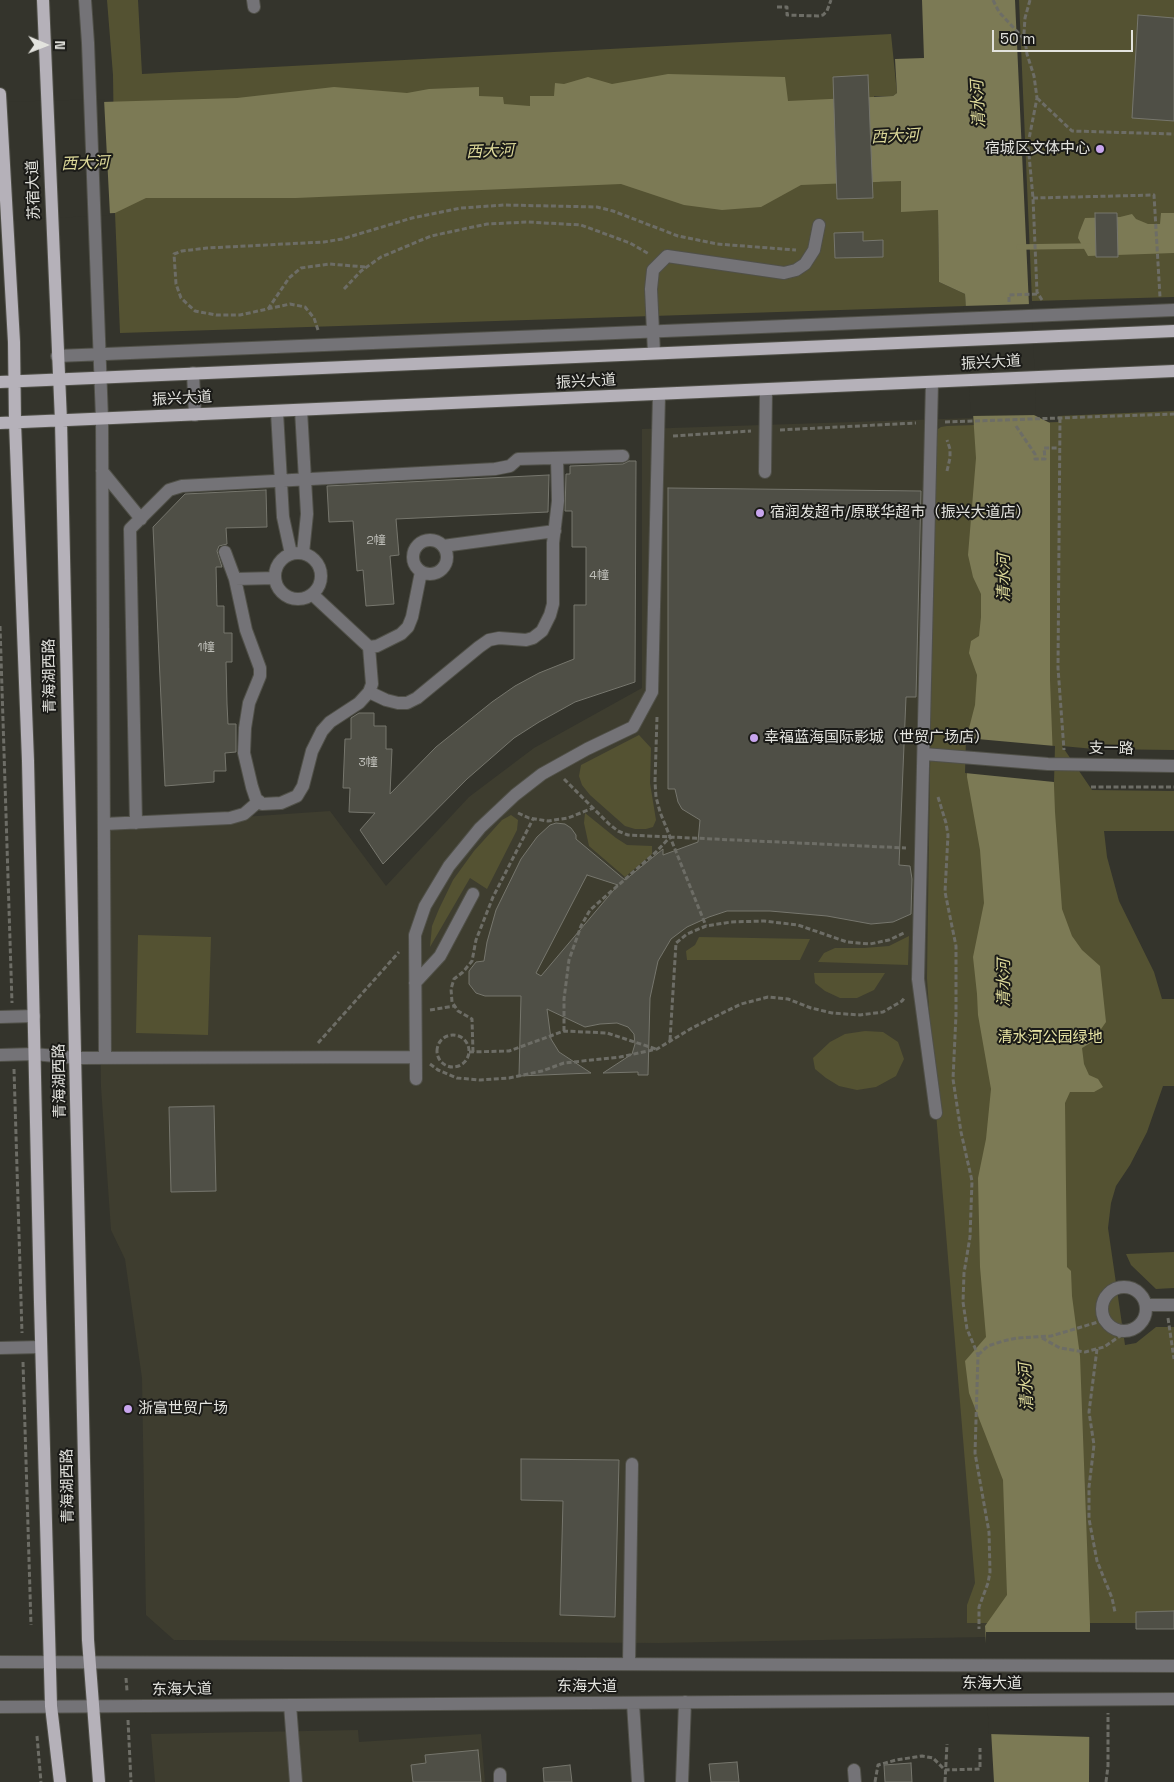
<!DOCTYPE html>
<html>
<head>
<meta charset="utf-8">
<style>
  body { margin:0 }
  #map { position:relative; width:1174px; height:1782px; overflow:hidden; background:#34342c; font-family:"Space Grotesk",sans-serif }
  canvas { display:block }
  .north { position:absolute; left:20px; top:20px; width:50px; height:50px; -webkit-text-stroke:4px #1b1b18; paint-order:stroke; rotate:91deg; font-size:14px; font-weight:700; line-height:20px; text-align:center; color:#e3e3de }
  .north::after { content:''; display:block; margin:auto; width:18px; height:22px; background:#e3e3de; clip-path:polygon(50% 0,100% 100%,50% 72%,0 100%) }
  .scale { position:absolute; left:992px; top:30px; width:141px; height:22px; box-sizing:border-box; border:2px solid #e3e3de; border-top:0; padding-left:6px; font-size:15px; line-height:18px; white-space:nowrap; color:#e3e3de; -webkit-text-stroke:4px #1b1b18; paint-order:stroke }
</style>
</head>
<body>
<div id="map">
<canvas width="1174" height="1782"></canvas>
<div class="north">N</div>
<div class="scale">50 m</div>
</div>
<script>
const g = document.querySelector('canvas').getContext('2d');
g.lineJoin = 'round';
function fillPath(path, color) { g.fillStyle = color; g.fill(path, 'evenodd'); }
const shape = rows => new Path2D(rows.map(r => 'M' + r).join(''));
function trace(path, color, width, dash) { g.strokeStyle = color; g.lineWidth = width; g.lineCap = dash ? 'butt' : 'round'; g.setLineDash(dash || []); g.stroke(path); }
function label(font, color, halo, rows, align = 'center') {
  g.font = font + ' "Space Grotesk","Noto Sans SC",sans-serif'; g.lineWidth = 4; g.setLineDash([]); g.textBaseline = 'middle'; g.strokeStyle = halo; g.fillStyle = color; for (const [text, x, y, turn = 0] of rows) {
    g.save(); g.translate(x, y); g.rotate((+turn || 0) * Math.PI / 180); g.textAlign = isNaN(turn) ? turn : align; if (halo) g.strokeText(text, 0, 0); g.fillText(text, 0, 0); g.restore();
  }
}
const built = shape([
  [973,418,976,459,1007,1595,985,1626,986,1637,659,1643,174,1640,146,1615,142,1378,125,1259,111,1230,101,1087,97,827,330,811,386,886,469,797,534,748,642,688,642,429],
  [358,1730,359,1742,481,1734,485,1782,155,1782,151,1734]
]);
const green = shape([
  [107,0,138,0,142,74,891,34,897,93,893,96,874,96,880,182,902,180,901,211,938,210,939,282,965,294,966,306,120,333,115,213,113,75],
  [1019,0,1174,0,1174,297,1032,301],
  [1174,411,1174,750,1094,749,1062,746,1092,790,1174,791,1174,831,1104,831,1107,857,1119,901,1154,972,1162,999,1174,999,1174,1086,1163,1086,1147,1132,1130,1165,1116,1186,1111,1203,1108,1228,1125,1345,1136,1343,1156,1327,1174,1327,1174,1623,967,1623,967,1605,975,1583,936,1113,927,978,935,431,941,427,947,426,1058,422,1058,416],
  [639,735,651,748,650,783,656,820,653,827,646,829,635,829,625,826,590,795,582,785,579,776,581,765],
  [585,813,616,838,627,845,652,846,652,854,625,877,589,846,584,823],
  [511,815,518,820,517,830,487,889,470,878,430,947,432,926,439,909,453,880,474,851,502,820],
  [138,935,211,937,208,1035,136,1033],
  [909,936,908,965,818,962,824,953,835,948,864,948,889,946],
  [699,937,810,939,800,960,687,960,686,951,695,945],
  [814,973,885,973,874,990,857,998,840,998,825,991,815,983],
  [865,1031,883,1032,898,1042,904,1059,896,1076,876,1087,857,1090,839,1086,826,1078,815,1069,813,1058,830,1042,845,1034],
  [1174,1252,1174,1288,1156,1289,1131,1265,1126,1254]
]);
const water = shape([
  [922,0,1015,0,1034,415,1050,423,1050,680,1055,812,1062,909,1072,936,1082,950,1100,966,1106,1022,1092,1042,1082,1048,1084,1064,1089,1075,1098,1079,1103,1087,1094,1092,1070,1092,1065,1103,1067,1267,1071,1271,1072,1296,1080,1356,1090,1625,1089,1782,994,1782,985,1626,1007,1595,1003,1480,969,1393,965,1361,986,1337,980,1267,978,1178,986,1139,991,1089,978,1015,977,994,973,957,984,903,980,850,967,777,968,732,975,705,977,675,969,653,971,641,979,636,981,617,981,594,973,577,968,555,976,458,965,294,939,282,938,210,901,212,901,181,801,185,761,207,722,210,684,205,621,184,296,198,146,198,115,213,0,218,0,105,237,98,334,87,407,93,429,89,479,87,479,96,503,97,504,104,530,106,530,96,554,96,555,83,564,84,588,77,612,84,668,74,785,77,788,101,893,96,897,93,895,59,924,58],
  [1161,213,1174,213,1174,253,1088,256,1078,238,1079,233,1085,218,1120,217,1132,214,1136,219,1148,224,1160,224]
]);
const pier = shape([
  [104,99,110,215,0,221,0,102],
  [1032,304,1036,414,1039,415,971,416,963,306],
  [966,738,1055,746,1054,782,965,773],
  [986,1632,1092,1632,1092,1737,989,1734,986,1680]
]);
const stream = shape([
  [1019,247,1089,246]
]);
const building = shape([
  [1138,15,1174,18,1174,121,1132,118,1138,15],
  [868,75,873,198,837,199,833,77,868,75],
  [1095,213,1117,213,1118,257,1096,257,1095,213],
  [863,232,863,241,883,240,883,257,835,258,834,233,863,232],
  [629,461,636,461,635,682,575,702,539,722,514,738,467,779,383,864,360,830,375,813,349,812,350,788,343,788,345,739,351,739,351,718,359,713,374,713,374,726,386,726,386,749,392,749,390,794,436,747,492,702,515,686,539,673,574,659,574,605,586,605,586,547,572,547,572,511,565,511,566,474,570,474,570,466,623,464,629,461],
  [549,475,548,512,396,519,399,555,390,556,394,604,366,606,363,570,357,571,353,521,329,522,327,486,549,475],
  [668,488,921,491,916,697,906,697,899,865,910,866,912,879,911,914,893,922,871,924,827,916,770,911,727,911,709,917,687,927,671,939,658,961,650,998,648,1075,638,1075,638,1072,603,1073,632,1054,635,1044,634,1034,628,1027,617,1023,600,1024,585,1027,547,1009,551,1039,559,1052,591,1073,519,1076,521,996,485,996,476,993,469,984,469,971,476,962,484,961,487,942,496,910,521,859,537,837,550,825,556,823,565,824,571,828,576,835,576,839,625,880,663,849,663,855,698,842,700,820,682,809,678,802,675,789,668,789,668,488],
  [587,875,618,885,541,976,536,973,587,875],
  [266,490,267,527,226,528,227,544,219,546,217,551,222,567,216,567,217,606,224,606,224,633,232,633,232,662,226,662,227,704,228,724,236,724,236,752,225,753,226,771,214,771,214,782,165,786,153,527,185,494,266,490],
  [214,1106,216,1191,171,1192,169,1107,214,1106],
  [521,1459,619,1460,615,1617,560,1615,563,1501,521,1500,521,1459],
  [1174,1611,1174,1629,1136,1629,1136,1612,1174,1611],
  [478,1750,481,1782,413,1782,411,1765,426,1763,425,1755,478,1750],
  [737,1762,739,1782,711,1782,709,1764,737,1762],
  [911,1763,912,1782,885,1782,884,1765,911,1763],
  [570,1765,572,1782,544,1782,543,1768,570,1765]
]);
const path = shape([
  [993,0,999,12,1025,40],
  [1030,0,1025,18,1024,33,1027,54,1034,76,1037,98,1028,144,1033,198,1037,292,1042,300],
  [777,7,787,7,787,15,818,16,823,15,827,11,831,0],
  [1037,98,1072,131,1174,134],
  [1033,198,1154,195,1160,297],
  [344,289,361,271,381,257,431,236,487,224,528,222,581,225,630,243,649,254],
  [1009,302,1009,295,1039,294],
  [268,309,289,278,301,268,329,264,366,267],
  [318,330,314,318,305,307,290,304,240,315,216,315,195,311,181,298,176,284,174,254,182,251,207,248,324,242,342,239,412,218,461,208,504,205,597,207,613,211,678,236,717,244,796,250],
  [1060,418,1058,668,1064,750],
  [945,422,1174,414],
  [1016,426,1035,454,1035,459,1045,459,1044,448,1059,448],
  [780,430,916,423],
  [673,436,751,431],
  [947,471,950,458,950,449,947,440],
  [0,626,12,1003],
  [657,717,655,782,656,797,660,812,706,926],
  [564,779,609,824,618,831,628,835,906,848],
  [1091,787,1174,787],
  [938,797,946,823,948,835,945,892,956,946,956,1015,953,1079,961,1132,972,1181,970,1237,964,1273,963,1302,967,1329,978,1355,975,1453,989,1532,990,1572,988,1583,979,1607,979,1629],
  [518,813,529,818,548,821,568,818,593,808],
  [430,1010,454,1006],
  [564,1031,564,999,569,960,581,926,590,910,656,852,670,837],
  '437 1051a16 16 0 1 1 32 0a16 16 0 1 1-32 0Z',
  [670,1040,676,943,687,934,706,926,731,922,764,921,798,925,847,942,870,944,889,940,904,933],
  [318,1043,399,952],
  [469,1052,509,1051,564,1031,607,1033,656,1049],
  [473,1052,472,1019,458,1011,452,1002,451,989,454,979,463,972,472,961,476,940,493,897,533,819],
  [430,1064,438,1070,457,1078,480,1080,509,1078,542,1071,564,1063,620,1057,657,1049,692,1028,741,1004,768,997,788,999,811,1008,832,1013,860,1015,883,1012,902,1001,905,997],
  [14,1069,22,1333],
  [1168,1318,1174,1359],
  [1042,1338,1060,1348,1085,1352,1104,1347,1126,1332],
  [1097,1349,1089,1412,1094,1445,1089,1487,1089,1519,1097,1561,1112,1598,1115,1612],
  [978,1355,988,1346,1003,1341,1017,1338,1051,1336,1105,1320],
  [23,1362,31,1625],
  [126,1678,127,1691],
  [128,1720,131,1782],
  [37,1736,41,1782],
  [875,1782,878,1765,896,1760,922,1756,933,1758,945,1770,980,1769,980,1748],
  [945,1782,947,1744],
  [1106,1782,1108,1766,1108,1713]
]);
const minor = shape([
  [85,0,88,43,102,419,105,1058],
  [253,0,254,7],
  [654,353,651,289,653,270,667,256,784,273,796,270,805,264,814,250,819,225],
  [57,356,1174,310],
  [193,373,195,415],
  [932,382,918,979,936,1113],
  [301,410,307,514,303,553],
  [277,412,283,517,291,554],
  [102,471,141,519],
  [765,472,766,390],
  '413 557a17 17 0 1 1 34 0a17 17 0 1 1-34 0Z',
  [443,546,555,531],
  [225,552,235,579,246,630,260,668,260,676,249,703,245,728,244,753,252,787,256,799,262,804,281,803,297,796,303,786,312,751,322,731,330,722,359,703,369,692,372,684,369,647],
  '275 576a23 23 0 1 1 46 0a23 23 0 1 1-46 0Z',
  [235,579,275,578],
  [312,594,369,647,377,646,401,634,408,627,412,617,421,572],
  [369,692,386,700,398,703,407,703,417,698,479,647,489,640,499,638,526,640,533,638,542,631,550,615,553,604,553,543,558,501,557,458],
  [924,754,1048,764,1174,766],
  [136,823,130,529,169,490,182,486,495,469,510,466,518,459,623,456],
  [104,824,230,818,244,814,259,801],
  [415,983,440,956,473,894],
  [0,1017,34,1016],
  [0,1055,34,1054,76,1058,415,1057],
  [416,1079,415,935,425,906,449,866,480,828,515,795,542,774,587,749,633,727,652,692,659,395],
  '1102 1309a22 22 0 1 1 44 0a22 22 0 1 1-44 0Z',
  [1146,1305,1174,1305],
  [0,1348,41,1347],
  [0,1662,1174,1666],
  [629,1664,632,1464],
  [633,1703,638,1782],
  [290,1705,296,1782],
  [0,1707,1174,1699],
  [854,1770,855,1782],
  [500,1774,500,1782],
  [682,1782,685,1702]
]);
const major = shape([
  [43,0,61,421,88,1640,99,1782],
  [0,94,14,342,15,422,28,761,40,1302,51,1706,60,1782],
  [0,382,1174,331],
  [0,423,1174,371]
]);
const markers = [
  [1100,149,5,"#c8a5ee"],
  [760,513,5,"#c8a5ee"],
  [754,738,5,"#c8a5ee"],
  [128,1409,5,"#c8a5ee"]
];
const numberNames = [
  ["2幢",376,541],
  ["4幢",599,576],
  ["1幢",206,648],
  ["3幢",368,763]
];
const poiNames = [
  ["宿城区文体中心",1090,149,"right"],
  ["宿润发超市/原联华超市（振兴大道店）",770,513],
  ["幸福蓝海国际影城（世贸广场店）",764,738],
  ["浙富世贸广场",138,1409]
];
const streetNames = [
  ["苏宿大道",34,190,-92],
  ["振兴大道",991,363,-3],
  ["振兴大道",586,382,-3],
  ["振兴大道",182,399,-3],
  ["青海湖西路",50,676,-91],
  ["支一路",1111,749,1],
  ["青海湖西路",60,1081,-91],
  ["青海湖西路",68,1486,-91],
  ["东海大道",992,1684],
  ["东海大道",587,1687],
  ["东海大道",182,1690,-1]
];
const parkNames = [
  ["清水河公园绿地",1050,1038]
];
const waterNames = [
  ["清水河",979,104,-93],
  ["西大河",895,137,-3],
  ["西大河",490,152,-2],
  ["西大河",85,164,-2],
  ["清水河",1005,578,-90],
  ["清水河",1005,983,-90],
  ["清水河",1027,1387,-93]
];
fillPath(built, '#3e3d2f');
fillPath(green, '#545232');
fillPath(water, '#7c7a55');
fillPath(pier, '#34342c');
trace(stream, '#7c7a55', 5.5);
fillPath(building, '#4f4f46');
trace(building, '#76766d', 1);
trace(minor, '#505048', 14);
trace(major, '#505048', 14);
trace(path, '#6d6d66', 3, [5, 2.5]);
trace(minor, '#747377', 12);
trace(major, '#b5b1b9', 12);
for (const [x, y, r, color] of markers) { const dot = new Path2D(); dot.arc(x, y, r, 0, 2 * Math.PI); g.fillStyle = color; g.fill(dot); trace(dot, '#1b1b18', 2); }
label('12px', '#bebeb8', null, numberNames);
label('15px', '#e3e3de', '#1b1b18', poiNames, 'left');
label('15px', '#e3e3de', '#1b1b18', streetNames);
label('15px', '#e8e4a3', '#1b1b18', parkNames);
label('italic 16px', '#deda9a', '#1b1b18', waterNames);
</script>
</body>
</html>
